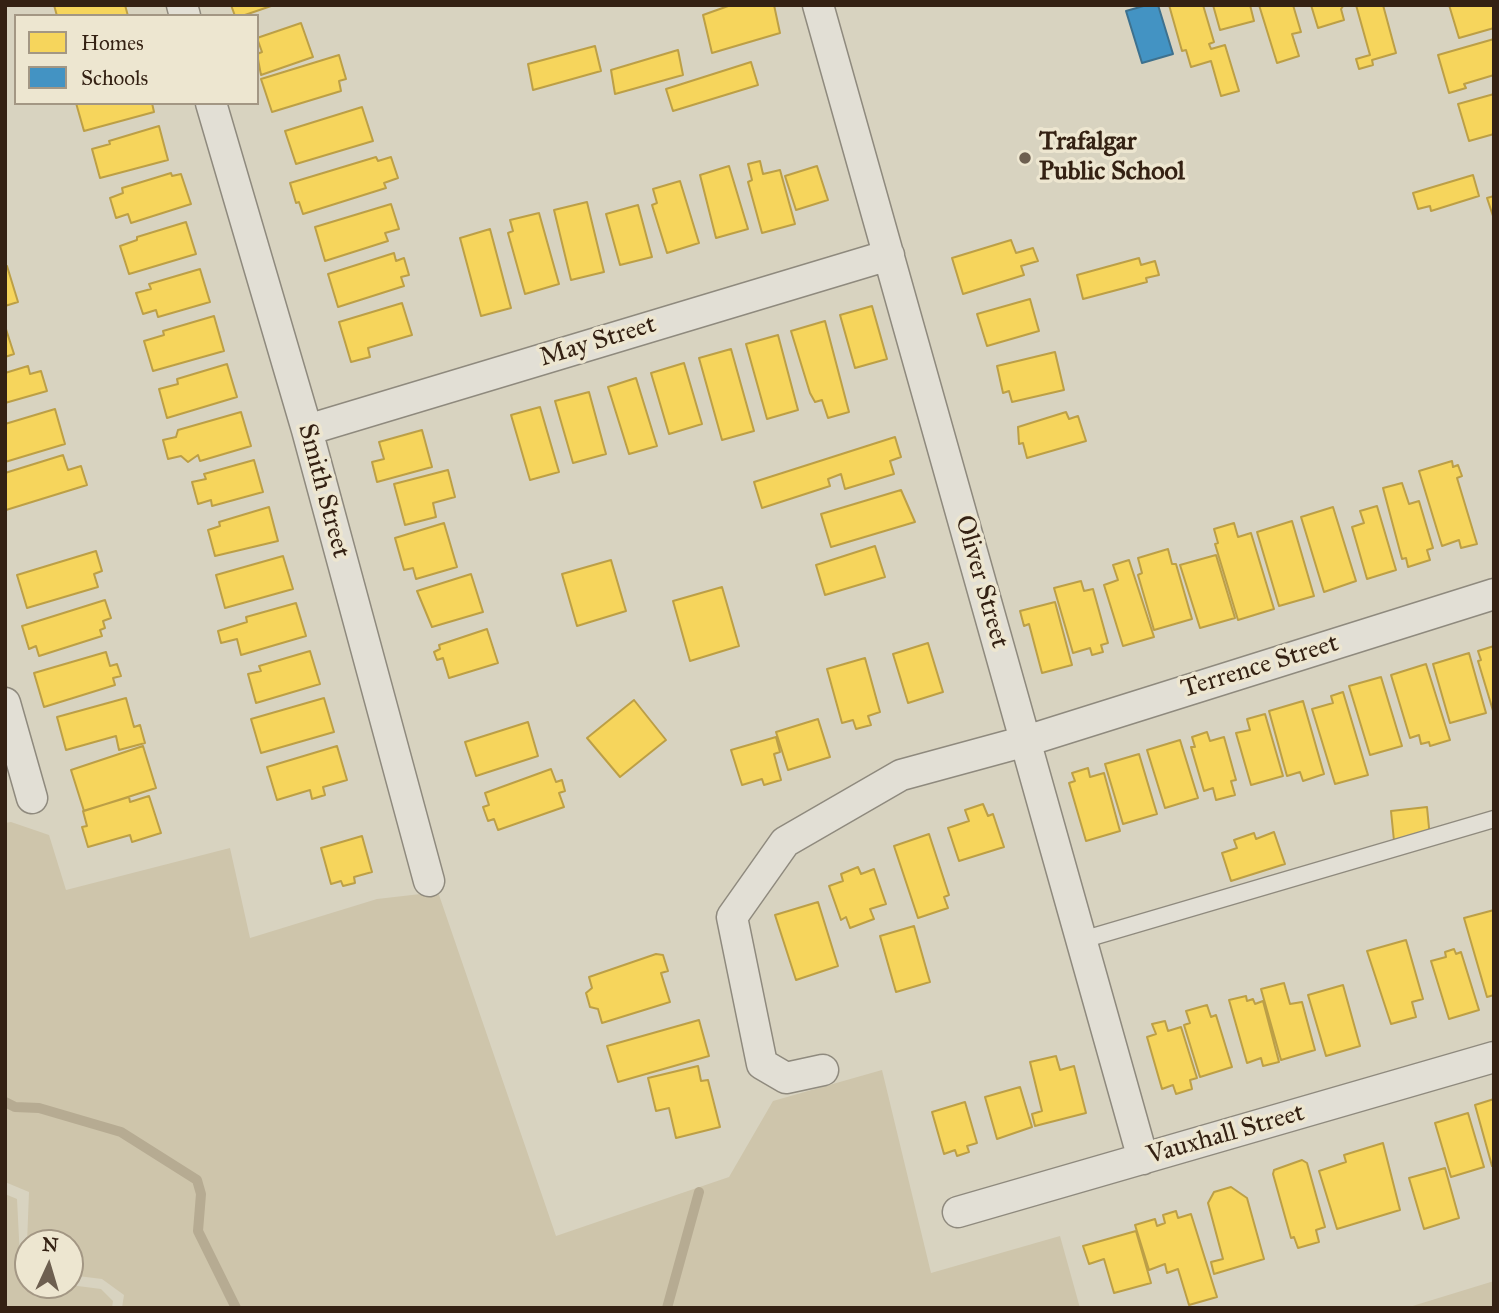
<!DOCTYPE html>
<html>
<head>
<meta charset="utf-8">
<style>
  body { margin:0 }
  #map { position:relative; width:1499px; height:1313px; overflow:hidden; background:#d8d3c0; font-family:"IM FELL Great Primer",serif }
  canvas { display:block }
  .frame { position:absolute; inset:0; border:7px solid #342113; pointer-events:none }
  .legend { position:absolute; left:14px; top:14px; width:245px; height:91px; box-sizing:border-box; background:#ede6d0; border:2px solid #a39784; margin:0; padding:9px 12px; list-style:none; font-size:21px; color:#342113 }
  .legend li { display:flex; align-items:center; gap:14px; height:35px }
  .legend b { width:35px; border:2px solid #a39784 }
  .north { position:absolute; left:14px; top:1229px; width:70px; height:70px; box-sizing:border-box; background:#ede6d0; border:2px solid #a39784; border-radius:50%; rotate:4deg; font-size:19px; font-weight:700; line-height:28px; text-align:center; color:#342113 }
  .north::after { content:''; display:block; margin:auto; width:24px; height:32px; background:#6d5f50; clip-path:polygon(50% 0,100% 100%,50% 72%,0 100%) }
</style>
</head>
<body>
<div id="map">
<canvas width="1499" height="1313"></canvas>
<div class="frame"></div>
<ul class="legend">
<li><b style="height:19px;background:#f6d55c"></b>Homes</li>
<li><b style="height:19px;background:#4393c3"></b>Schools</li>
</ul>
<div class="north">N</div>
</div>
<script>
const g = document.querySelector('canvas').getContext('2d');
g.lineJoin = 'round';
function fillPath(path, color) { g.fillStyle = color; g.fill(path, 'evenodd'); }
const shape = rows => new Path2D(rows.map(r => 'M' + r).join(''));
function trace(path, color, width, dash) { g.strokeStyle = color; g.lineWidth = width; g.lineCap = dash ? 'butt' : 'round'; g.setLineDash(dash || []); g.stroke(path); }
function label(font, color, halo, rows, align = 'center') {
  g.font = font + ' "IM FELL Great Primer",serif'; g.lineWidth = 7; g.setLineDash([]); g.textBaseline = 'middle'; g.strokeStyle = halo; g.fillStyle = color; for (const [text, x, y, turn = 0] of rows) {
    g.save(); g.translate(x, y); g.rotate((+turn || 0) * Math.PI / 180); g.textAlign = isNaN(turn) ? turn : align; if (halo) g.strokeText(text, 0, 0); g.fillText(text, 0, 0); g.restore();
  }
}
const green = shape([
  [11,822,49,835,66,890,230,848,250,938,377,899,438,892,556,1236,729,1177,773,1101,882,1070,931,1273,1060,1236,1080,1308,122,1308,124,1295,102,1279,70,1275,70,1243,28,1243,26,1269,29,1192,5,1182,5,823],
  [5,1194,17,1199,21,1278,28,1279,28,1285,70,1285,101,1289,113,1301,112,1308,5,1308],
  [1494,1281,1494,1308,1406,1308]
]);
const homes = shape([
  [54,5,125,5,128,16,57,16,54,5],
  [231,5,274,5,242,16,235,16,231,5],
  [731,5,774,5,780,33,712,53,703,15,731,5],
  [1169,5,1203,5,1214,42,1209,44,1211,49,1225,45,1239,91,1221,96,1211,61,1191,67,1186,50,1182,51,1169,5],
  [1213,5,1250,5,1254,21,1220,30,1213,5],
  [1259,5,1293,5,1301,32,1292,34,1299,56,1277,63,1259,5],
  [1311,5,1344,5,1341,9,1344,20,1318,28,1311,5],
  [1356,5,1383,5,1396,53,1372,60,1373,65,1359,69,1356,59,1370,55,1356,5],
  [1449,5,1494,5,1494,28,1459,38,1449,5],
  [301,23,313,57,261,75,257,54,262,52,257,38,301,23],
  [1494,39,1494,75,1464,84,1466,88,1449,93,1438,55,1494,39],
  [595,46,601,71,533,90,528,64,595,46],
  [678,50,683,75,615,94,611,70,678,50],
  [339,55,346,79,339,81,341,91,272,112,261,79,339,55],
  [751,62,758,85,673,111,666,89,751,62],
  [1494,94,1494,134,1469,141,1458,104,1494,94],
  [76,103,152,103,154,112,84,131,76,103],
  [362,107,373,141,296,164,285,131,362,107],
  [159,126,168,160,100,178,92,149,110,144,109,141,159,126],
  [376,157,378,161,391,157,398,178,384,183,386,188,303,214,299,202,296,203,290,183,376,157],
  [760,161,763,174,780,170,795,224,762,233,748,182,752,180,748,164,760,161],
  [729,166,748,229,716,238,700,175,729,166],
  [817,166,828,200,796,210,785,176,817,166],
  [171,173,172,176,181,174,191,204,131,223,128,214,116,218,110,198,123,193,122,188,171,173],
  [1473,175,1479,196,1431,211,1430,206,1418,209,1413,193,1473,175],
  [680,181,699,243,667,253,652,205,657,203,653,189,680,181],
  [1494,196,1494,219,1487,198,1494,196],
  [587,202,604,272,571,280,554,210,587,202],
  [391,204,399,229,385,233,388,241,325,261,315,227,391,204],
  [638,205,652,257,620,265,606,214,638,205],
  [539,213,559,284,525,294,508,233,513,231,510,220,539,213],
  [186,222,196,254,129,274,120,246,137,240,137,237,186,222],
  [490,229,511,308,481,316,460,238,490,229],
  [1011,240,1016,253,1033,248,1038,261,1021,266,1024,275,963,294,952,258,1011,240],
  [394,253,396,261,404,258,409,275,401,277,404,286,338,307,328,274,394,253],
  [1139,258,1141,265,1155,261,1159,275,1146,278,1147,282,1083,299,1077,275,1139,258],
  [7,266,18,302,5,306,5,267,7,266],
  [200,269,210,302,158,317,156,310,143,314,136,293,151,289,149,284,200,269],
  [1030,299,1039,331,987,346,977,314,1030,299],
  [402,303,412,335,368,348,370,357,351,362,339,322,402,303],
  [872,306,887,359,855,368,840,315,872,306],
  [214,316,224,351,153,371,144,341,164,335,163,331,214,316],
  [825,321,849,412,828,418,822,400,815,402,810,393,791,331,825,321],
  [5,326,14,354,5,357,5,326],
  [778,335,798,410,767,419,746,344,778,335],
  [731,349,754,431,722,440,699,358,731,349],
  [1055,352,1064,390,1012,402,1009,391,1003,393,997,366,1055,352],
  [684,363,702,424,669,434,651,373,684,363],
  [227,364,237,397,167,418,159,389,178,384,177,379,227,364],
  [28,366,30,374,41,371,47,391,5,403,5,373,28,366],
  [636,378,657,446,629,454,608,387,636,378],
  [589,392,606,454,573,463,555,401,589,392],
  [540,407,559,472,530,480,511,415,540,407],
  [55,409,65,444,5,462,5,424,55,409],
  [241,412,251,446,200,461,198,455,188,462,181,456,168,459,163,440,176,437,178,430,241,412],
  [1066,412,1069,419,1078,416,1086,441,1027,458,1023,443,1019,444,1018,427,1066,412],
  [422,430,432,467,377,482,372,462,384,459,379,442,422,430],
  [895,437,901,457,890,461,894,474,845,489,841,474,828,479,830,486,762,508,754,482,895,437],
  [63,455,68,470,81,466,87,485,6,510,5,473,63,455],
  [254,460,263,492,212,506,211,500,198,504,192,482,206,479,204,474,254,460],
  [1452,461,1453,467,1458,465,1462,476,1457,478,1477,544,1461,548,1459,540,1442,546,1419,471,1452,461],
  [448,470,455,497,433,503,436,517,405,525,394,484,448,470],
  [1402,483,1409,504,1419,501,1433,548,1427,550,1430,560,1408,567,1406,558,1402,559,1383,488,1402,483],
  [901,490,915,522,831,547,821,514,901,490],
  [1377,506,1396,570,1367,579,1352,527,1364,523,1360,511,1377,506],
  [269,507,278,541,215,556,208,530,220,526,219,522,269,507],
  [1333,507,1356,581,1324,592,1301,517,1333,507],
  [1292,521,1314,596,1279,606,1257,532,1292,521],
  [444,523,457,567,416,579,413,568,404,570,395,538,444,523],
  [1234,523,1238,537,1251,533,1274,609,1238,620,1215,544,1218,543,1214,529,1234,523],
  [875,546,885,577,825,595,816,565,875,546],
  [1168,549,1172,564,1176,564,1192,619,1154,630,1138,575,1142,573,1138,558,1168,549],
  [96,551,102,571,94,574,98,587,27,608,17,575,96,551],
  [1216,555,1235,618,1200,628,1180,565,1216,555],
  [283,556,293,589,225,608,216,575,283,556],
  [611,560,626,611,577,626,562,574,611,560],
  [1129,560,1154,637,1123,646,1104,585,1118,580,1113,565,1129,560],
  [471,574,483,612,432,627,417,591,471,574],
  [1081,581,1084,591,1093,589,1108,643,1101,645,1103,652,1092,655,1090,648,1073,653,1054,588,1081,581],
  [722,587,739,646,690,661,673,601,722,587],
  [105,600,111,618,103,621,105,628,100,630,102,636,39,656,36,646,29,649,22,626,105,600],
  [1055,602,1072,665,1042,673,1029,624,1024,626,1020,611,1055,602],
  [296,603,306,636,241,655,237,639,221,643,218,631,247,622,246,617,296,603],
  [487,629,498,663,449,678,443,658,437,660,434,652,440,649,439,645,487,629],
  [928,643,943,692,908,703,893,654,928,643],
  [1494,646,1494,714,1478,661,1481,660,1478,651,1494,646],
  [310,651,320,684,256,703,248,674,261,671,259,666,310,651],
  [106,652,110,666,117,664,121,676,113,678,115,685,44,707,34,673,106,652],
  [1469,653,1486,713,1450,723,1433,664,1469,653],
  [865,658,880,712,868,716,871,725,856,729,853,720,842,723,827,669,865,658],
  [1426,664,1450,740,1430,746,1429,742,1421,744,1419,735,1410,738,1391,675,1426,664],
  [1381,677,1402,746,1370,755,1349,686,1381,677],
  [1343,692,1368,775,1335,784,1312,709,1333,703,1331,696,1343,692],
  [126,698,134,727,140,725,145,743,119,750,116,736,66,750,57,717,126,698],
  [324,698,334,732,261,753,251,719,324,698],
  [634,700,666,740,620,777,587,738,634,700],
  [1303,701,1324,774,1303,781,1300,772,1287,776,1269,711,1303,701],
  [1265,714,1283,776,1251,785,1236,733,1250,730,1247,719,1265,714],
  [818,719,830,757,788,770,776,732,818,719],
  [528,722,538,756,476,776,465,742,528,722],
  [1207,732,1210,741,1224,737,1236,780,1231,781,1235,795,1216,800,1213,788,1204,791,1191,747,1195,747,1192,737,1207,732],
  [776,737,780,752,774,754,781,780,764,785,762,779,742,785,731,750,776,737],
  [1180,740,1198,798,1165,808,1147,750,1180,740],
  [143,746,156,788,84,811,71,770,143,746],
  [337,746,347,780,323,787,325,795,312,799,310,790,277,800,267,767,337,746],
  [1139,754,1157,814,1123,824,1105,764,1139,754],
  [1088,768,1090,777,1104,773,1120,831,1086,841,1069,783,1075,781,1072,773,1088,768],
  [551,769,556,782,562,780,565,791,559,793,564,807,498,830,494,819,488,821,483,807,489,805,485,793,551,769],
  [149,796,161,833,132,842,130,835,88,847,82,827,87,826,83,811,129,797,130,802,149,796],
  [983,804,988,816,993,814,1004,847,959,861,948,828,969,821,965,810,983,804],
  [1427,807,1430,838,1394,841,1391,811,1427,807],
  [1274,832,1285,864,1231,881,1222,853,1237,848,1234,840,1254,833,1256,839,1274,832],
  [929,834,949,895,944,897,948,908,918,918,894,846,929,834],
  [362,836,372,872,354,877,355,883,343,886,341,881,331,884,321,848,362,836],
  [858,867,861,874,874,869,886,904,870,909,874,919,850,928,846,917,841,920,829,886,843,881,841,874,858,867],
  [818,902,838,966,796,980,775,915,818,902],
  [1494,910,1494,995,1487,997,1464,918,1494,910],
  [914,926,930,982,896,992,880,936,914,926],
  [1406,940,1423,999,1412,1002,1416,1017,1391,1024,1367,951,1406,940],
  [1454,949,1456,954,1461,952,1479,1010,1449,1019,1431,961,1446,957,1445,952,1454,949],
  [656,954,663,955,668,971,661,973,670,1002,602,1023,598,1009,590,1007,586,993,592,988,589,977,656,954],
  [1284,983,1290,1004,1302,1002,1315,1050,1281,1060,1261,989,1284,983],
  [1343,985,1360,1046,1326,1056,1308,995,1343,985],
  [1246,996,1247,1001,1253,999,1255,1004,1263,1001,1279,1062,1263,1066,1261,1058,1247,1063,1229,1000,1246,996],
  [1207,1005,1211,1017,1216,1015,1232,1067,1200,1077,1184,1025,1190,1023,1186,1011,1207,1005],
  [699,1020,709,1056,618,1082,607,1046,699,1020],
  [1165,1021,1168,1031,1181,1027,1197,1078,1190,1080,1192,1089,1176,1094,1173,1085,1162,1089,1147,1037,1156,1034,1152,1024,1165,1021],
  [1056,1056,1060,1070,1074,1066,1086,1113,1035,1126,1032,1114,1042,1111,1030,1062,1056,1056],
  [698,1066,701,1081,708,1080,720,1127,676,1138,669,1108,656,1111,648,1078,698,1066],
  [1020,1087,1032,1127,997,1139,985,1097,1020,1087],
  [1494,1099,1494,1165,1492,1166,1475,1105,1494,1099],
  [965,1102,977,1143,967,1146,969,1152,957,1156,955,1150,944,1154,932,1112,965,1102],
  [1468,1113,1484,1167,1451,1177,1435,1123,1468,1113],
  [1383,1143,1400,1210,1337,1229,1319,1171,1346,1162,1344,1155,1383,1143],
  [1302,1160,1307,1163,1325,1227,1316,1230,1319,1242,1298,1248,1294,1237,1291,1238,1273,1174,1274,1170,1302,1160],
  [1445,1168,1459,1218,1424,1229,1409,1178,1445,1168],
  [1231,1187,1247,1198,1264,1259,1214,1274,1211,1262,1223,1259,1208,1203,1214,1192,1231,1187],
  [1176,1211,1178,1218,1191,1214,1217,1297,1189,1305,1178,1269,1167,1273,1165,1264,1149,1270,1135,1225,1155,1219,1157,1226,1165,1223,1163,1215,1176,1211],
  [1136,1231,1151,1283,1114,1293,1104,1259,1089,1264,1083,1246,1136,1231]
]);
const schools = shape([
  [1147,5,1158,5,1173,54,1142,63,1126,11,1147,5]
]);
const stream = shape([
  [5,1102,15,1107,39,1108,121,1132,197,1180,201,1194,198,1231,236,1308],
  [667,1308,699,1192]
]);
const lane = shape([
  [1082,940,1494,819]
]);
const street = shape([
  [182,5,185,16],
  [818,5,1143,1159],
  [211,103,307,430,429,881],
  [307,430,889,255],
  [5,703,32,798],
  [823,1070,786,1078,762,1064,732,917,785,842,901,775,1026,741,1494,594],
  [958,1212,1494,1057]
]);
const markers = [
  [1025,158,7,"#6d5f50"]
];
const poiNames = [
  ["Trafalgar",1039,143],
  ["Public School",1039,173]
];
const streetNames = [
  ["May Street",598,342,-17],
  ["Smith Street",323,491,75],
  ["Oliver Street",981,582,74],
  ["Terrence Street",1260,667,-17],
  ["Vauxhall Street",1226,1135,-16]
];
fillPath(green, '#cec5ab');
fillPath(homes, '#f6d55c');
trace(homes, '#bc9f46', 2);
fillPath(schools, '#4393c3');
trace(schools, '#3e718e', 2);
trace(stream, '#b6ab92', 10);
trace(lane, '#8f8a7e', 19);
trace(street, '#8f8a7e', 33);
trace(lane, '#e2dfd5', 16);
trace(street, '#e2dfd5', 30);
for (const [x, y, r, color] of markers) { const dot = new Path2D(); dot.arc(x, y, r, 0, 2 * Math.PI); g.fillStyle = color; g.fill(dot); trace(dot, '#ede6d0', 2.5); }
label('bold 26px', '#342113', '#ede6d0', poiNames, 'left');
label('26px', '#342113', '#ede6d0', streetNames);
</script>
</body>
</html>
